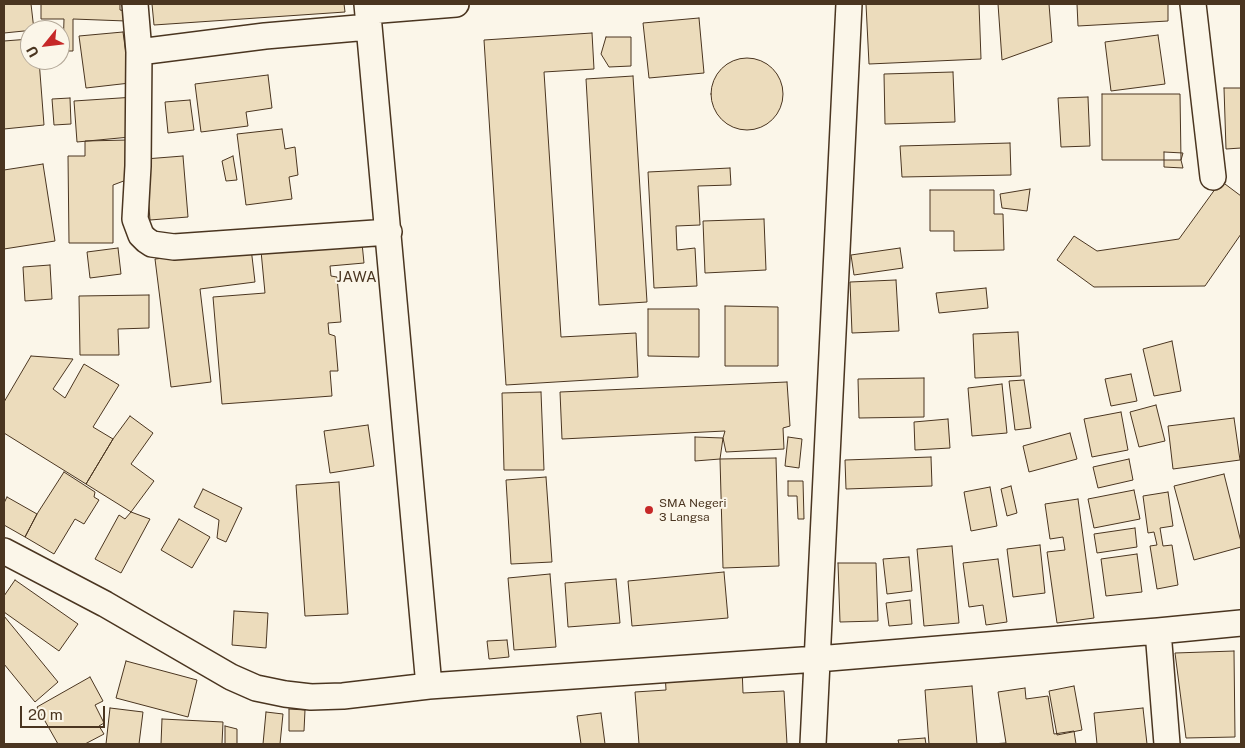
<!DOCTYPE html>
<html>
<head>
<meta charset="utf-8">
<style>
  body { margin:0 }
  #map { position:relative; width:1245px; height:748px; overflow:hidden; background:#fbf6e9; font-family:"Public Sans",sans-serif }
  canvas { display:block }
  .frame { position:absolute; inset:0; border:5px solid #4a3520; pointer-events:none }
  .north { position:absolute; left:20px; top:20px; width:50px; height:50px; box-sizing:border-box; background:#fbf6e9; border:1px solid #b4a999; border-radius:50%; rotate:241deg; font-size:14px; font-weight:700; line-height:20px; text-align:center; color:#4a3520 }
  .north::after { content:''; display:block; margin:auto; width:18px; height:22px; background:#c62828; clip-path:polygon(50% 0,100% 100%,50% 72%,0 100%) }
  .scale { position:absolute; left:20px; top:706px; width:85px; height:22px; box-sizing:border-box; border:2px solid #4a3520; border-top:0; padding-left:6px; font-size:15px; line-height:18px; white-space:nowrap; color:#4a3520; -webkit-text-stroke:4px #fbf6e9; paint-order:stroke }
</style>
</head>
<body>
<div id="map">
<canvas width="1245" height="748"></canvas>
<div class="frame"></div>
<div class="north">U</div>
<div class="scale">20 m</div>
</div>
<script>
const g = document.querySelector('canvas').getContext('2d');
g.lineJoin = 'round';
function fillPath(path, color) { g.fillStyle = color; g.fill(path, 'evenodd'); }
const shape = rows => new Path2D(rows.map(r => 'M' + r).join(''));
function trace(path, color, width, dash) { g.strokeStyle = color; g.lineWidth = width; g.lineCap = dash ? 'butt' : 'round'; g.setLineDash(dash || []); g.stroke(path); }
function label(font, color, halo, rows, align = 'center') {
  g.font = font + ' "Public Sans",sans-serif'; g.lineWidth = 4; g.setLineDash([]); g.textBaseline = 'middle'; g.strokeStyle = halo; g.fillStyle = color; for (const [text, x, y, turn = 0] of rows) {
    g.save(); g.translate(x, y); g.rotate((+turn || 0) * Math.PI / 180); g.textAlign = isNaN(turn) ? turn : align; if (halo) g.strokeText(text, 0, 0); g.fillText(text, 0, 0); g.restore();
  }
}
const building = shape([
  [4,4,31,4,34,30,4,33,4,4],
  [41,4,120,4,120,10,126,11,126,21,73,19,73,51,63,51,64,19,41,19,41,4],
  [152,4,344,4,345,12,154,25,152,4],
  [866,4,979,4,981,59,869,64,866,4],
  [998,4,1049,4,1052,42,1002,60,998,4],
  [1077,4,1168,4,1168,21,1078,26,1077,4],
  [699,18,704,73,649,78,643,23,699,18],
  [123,32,130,83,86,88,79,36,123,32],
  [592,33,594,69,544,72,561,337,636,333,638,377,506,385,484,40,592,33],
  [1158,35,1165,84,1111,91,1105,42,1158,35],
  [606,37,631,37,631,66,609,67,601,54,606,37],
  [30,39,30,60,39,60,44,125,4,129,4,41,30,39],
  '711 94a36 36 0 1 1 72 0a36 36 0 1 1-72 0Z',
  [953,72,955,122,885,124,884,74,953,72],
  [268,75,272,108,246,112,248,126,201,132,195,84,268,75],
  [633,76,647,302,599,305,586,79,633,76],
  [1224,88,1241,88,1241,148,1226,149,1224,88],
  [1102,94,1180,94,1181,160,1102,160,1102,94],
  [135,97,130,137,77,142,74,101,135,97],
  [1088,97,1090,146,1061,147,1058,98,1088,97],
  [70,98,71,124,54,125,52,99,70,98],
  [190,100,194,130,168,133,165,102,190,100],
  [282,129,285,149,295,147,298,175,289,177,292,199,246,205,237,134,282,129],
  [128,140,129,179,113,185,113,243,69,243,68,156,85,156,85,141,128,140],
  [1010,143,1011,175,902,177,900,146,1010,143],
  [1164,152,1183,153,1181,160,1183,168,1164,167,1164,152],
  [183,156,188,217,150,220,145,159,183,156],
  [233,156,237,180,226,181,222,161,233,156],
  [43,164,55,241,4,249,4,170,43,164],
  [730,168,731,185,698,186,700,225,676,226,677,250,695,248,697,286,654,288,648,172,730,168],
  [1221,181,1241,196,1241,234,1205,286,1094,287,1057,260,1074,236,1097,251,1179,239,1221,181],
  [1030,189,1027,211,1002,208,1000,194,1030,189],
  [930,190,994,190,994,214,1003,214,1004,250,954,251,954,231,930,231,930,190],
  [764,219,766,270,705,273,703,221,764,219],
  [362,243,364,263,330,266,331,276,337,277,341,322,328,323,329,334,335,336,338,371,330,371,332,396,222,404,213,297,265,293,261,251,362,243],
  [118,248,121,274,90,278,87,252,118,248],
  [251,248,255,282,200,289,211,382,171,387,155,259,251,248],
  [900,248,903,268,854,275,851,255,900,248],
  [50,265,52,299,25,301,23,267,50,265],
  [896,280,899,331,852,333,850,282,896,280],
  [986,288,988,308,939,313,936,293,986,288],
  [149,295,149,328,118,329,119,355,80,355,79,296,149,295],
  [725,306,778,307,778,366,725,366,725,306],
  [648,309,699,309,699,357,648,356,648,309],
  [1018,332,1021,376,975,378,973,334,1018,332],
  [1172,341,1181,391,1154,396,1143,349,1172,341],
  [31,356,73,359,53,389,65,398,84,364,119,385,93,427,113,439,86,484,4,433,4,402,31,356],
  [1131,374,1137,401,1111,406,1105,379,1131,374],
  [924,378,924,417,859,418,858,379,924,378],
  [1024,380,1031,428,1015,430,1009,381,1024,380],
  [787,382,790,426,783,428,784,449,726,452,723,438,725,431,562,439,560,392,787,382],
  [1002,384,1007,433,972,436,968,388,1002,384],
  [541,392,544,470,504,470,502,393,541,392],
  [1156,405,1165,441,1139,447,1130,412,1156,405],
  [1121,412,1128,450,1092,457,1084,419,1121,412],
  [130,416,153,433,131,464,154,481,131,512,86,484,113,439,130,416],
  [1234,418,1240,460,1173,469,1168,426,1234,418],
  [948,419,950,448,915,450,914,422,948,419],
  [368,425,374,466,330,473,324,431,368,425],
  [1070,433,1077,459,1029,472,1023,446,1070,433],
  [695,437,723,438,720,459,695,461,695,437],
  [788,437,802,439,799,468,785,466,788,437],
  [931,457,932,486,846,489,845,460,931,457],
  [776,458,779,566,723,568,720,459,776,458],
  [1129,459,1133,480,1098,488,1093,467,1129,459],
  [64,472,95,492,94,497,99,500,84,524,75,519,54,554,25,537,37,514,64,472],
  [1224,474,1241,542,1241,547,1194,560,1174,486,1224,474],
  [546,477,552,562,511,564,506,480,546,477],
  [788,481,803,481,804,519,798,519,797,496,788,496,788,481],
  [339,482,348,614,305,616,296,485,339,482],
  [1011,486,1017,513,1007,516,1001,489,1011,486],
  [990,487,997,526,971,531,964,492,990,487],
  [203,489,242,508,226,542,217,538,219,520,194,507,203,489],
  [1134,490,1140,519,1094,528,1088,499,1134,490],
  [1168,492,1173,526,1160,528,1163,546,1172,545,1178,585,1157,589,1150,546,1157,545,1154,532,1148,533,1143,496,1168,492],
  [7,497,37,514,25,537,4,525,4,503,7,497],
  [1078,499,1094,618,1057,623,1047,552,1065,550,1063,537,1050,539,1045,504,1078,499],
  [131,512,150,519,121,573,95,559,119,515,125,519,131,512],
  [179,519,210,537,192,568,161,550,179,519],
  [1135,528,1137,547,1097,553,1094,534,1135,528],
  [1040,545,1045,593,1013,597,1007,549,1040,545],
  [952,546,959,623,924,626,917,549,952,546],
  [1137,554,1142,592,1106,596,1101,559,1137,554],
  [909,557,912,591,887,594,883,559,909,557],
  [998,559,1007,622,986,625,983,605,969,607,963,563,998,559],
  [838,563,876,563,878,621,840,622,838,563],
  [724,572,728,618,632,626,628,581,724,572],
  [550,574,556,647,514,650,508,578,550,574],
  [616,579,620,623,568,627,565,583,616,579],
  [15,580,78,624,59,651,4,612,4,596,15,580],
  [910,600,912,624,889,626,886,603,910,600],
  [234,611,268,613,266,648,232,645,234,611],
  [4,616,58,682,35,702,4,664,4,616],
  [507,640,509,657,489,659,487,641,507,640],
  [1234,651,1235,737,1186,738,1175,653,1234,651],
  [126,661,197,680,188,717,116,698,126,661],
  [742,667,743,693,784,691,787,744,639,744,635,692,666,690,665,672,742,667],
  [90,677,103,701,95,705,104,723,99,726,104,734,85,744,58,744,37,707,90,677],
  [972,686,977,744,929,744,925,690,972,686],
  [1074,686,1082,730,1057,735,1049,691,1074,686],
  [1025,688,1026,699,1048,696,1054,734,1074,731,1076,744,991,744,1006,743,998,692,1025,688],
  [110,708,143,712,139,744,106,744,110,708],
  [1143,708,1147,744,1097,744,1094,713,1143,708],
  [289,709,305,710,304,731,289,731,289,709],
  [266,712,283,714,280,744,263,744,266,712],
  [601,713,605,744,581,744,577,716,601,713],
  [162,719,223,722,222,744,161,744,162,719],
  [225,726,237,729,237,744,225,744,225,726],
  [925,738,926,744,899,744,898,740,925,738]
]);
const minor = shape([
  [135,4,139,52,265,36,369,27],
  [367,4,429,686],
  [1193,4,1213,177],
  [368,11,456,4],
  [139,52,138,166,135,219,141,235,146,240,152,244,174,247,389,232],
  [4,551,105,604,231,677,256,688,285,694,311,697,343,696,429,686,817,659,1158,631,1241,623],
  [1158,631,1167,744],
  [813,744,849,4]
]);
const markers = [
  [649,510,5,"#c62828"]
];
const poiNames = [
  ["SMA Negeri",659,503],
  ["3 Langsa",659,517]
];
const quarterNames = [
  ["JAWA",357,277]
];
fillPath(building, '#ecdcbc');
trace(building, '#4a3520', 1);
trace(minor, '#4a3520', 28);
trace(minor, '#fbf6e9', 25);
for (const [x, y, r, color] of markers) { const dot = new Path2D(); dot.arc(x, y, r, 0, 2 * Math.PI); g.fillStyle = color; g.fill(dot); trace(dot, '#fbf6e9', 2); }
label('12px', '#4a3520', '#fbf6e9', poiNames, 'left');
g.letterSpacing = '1px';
label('15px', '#4a3520', '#fbf6e9', quarterNames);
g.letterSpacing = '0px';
</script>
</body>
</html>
